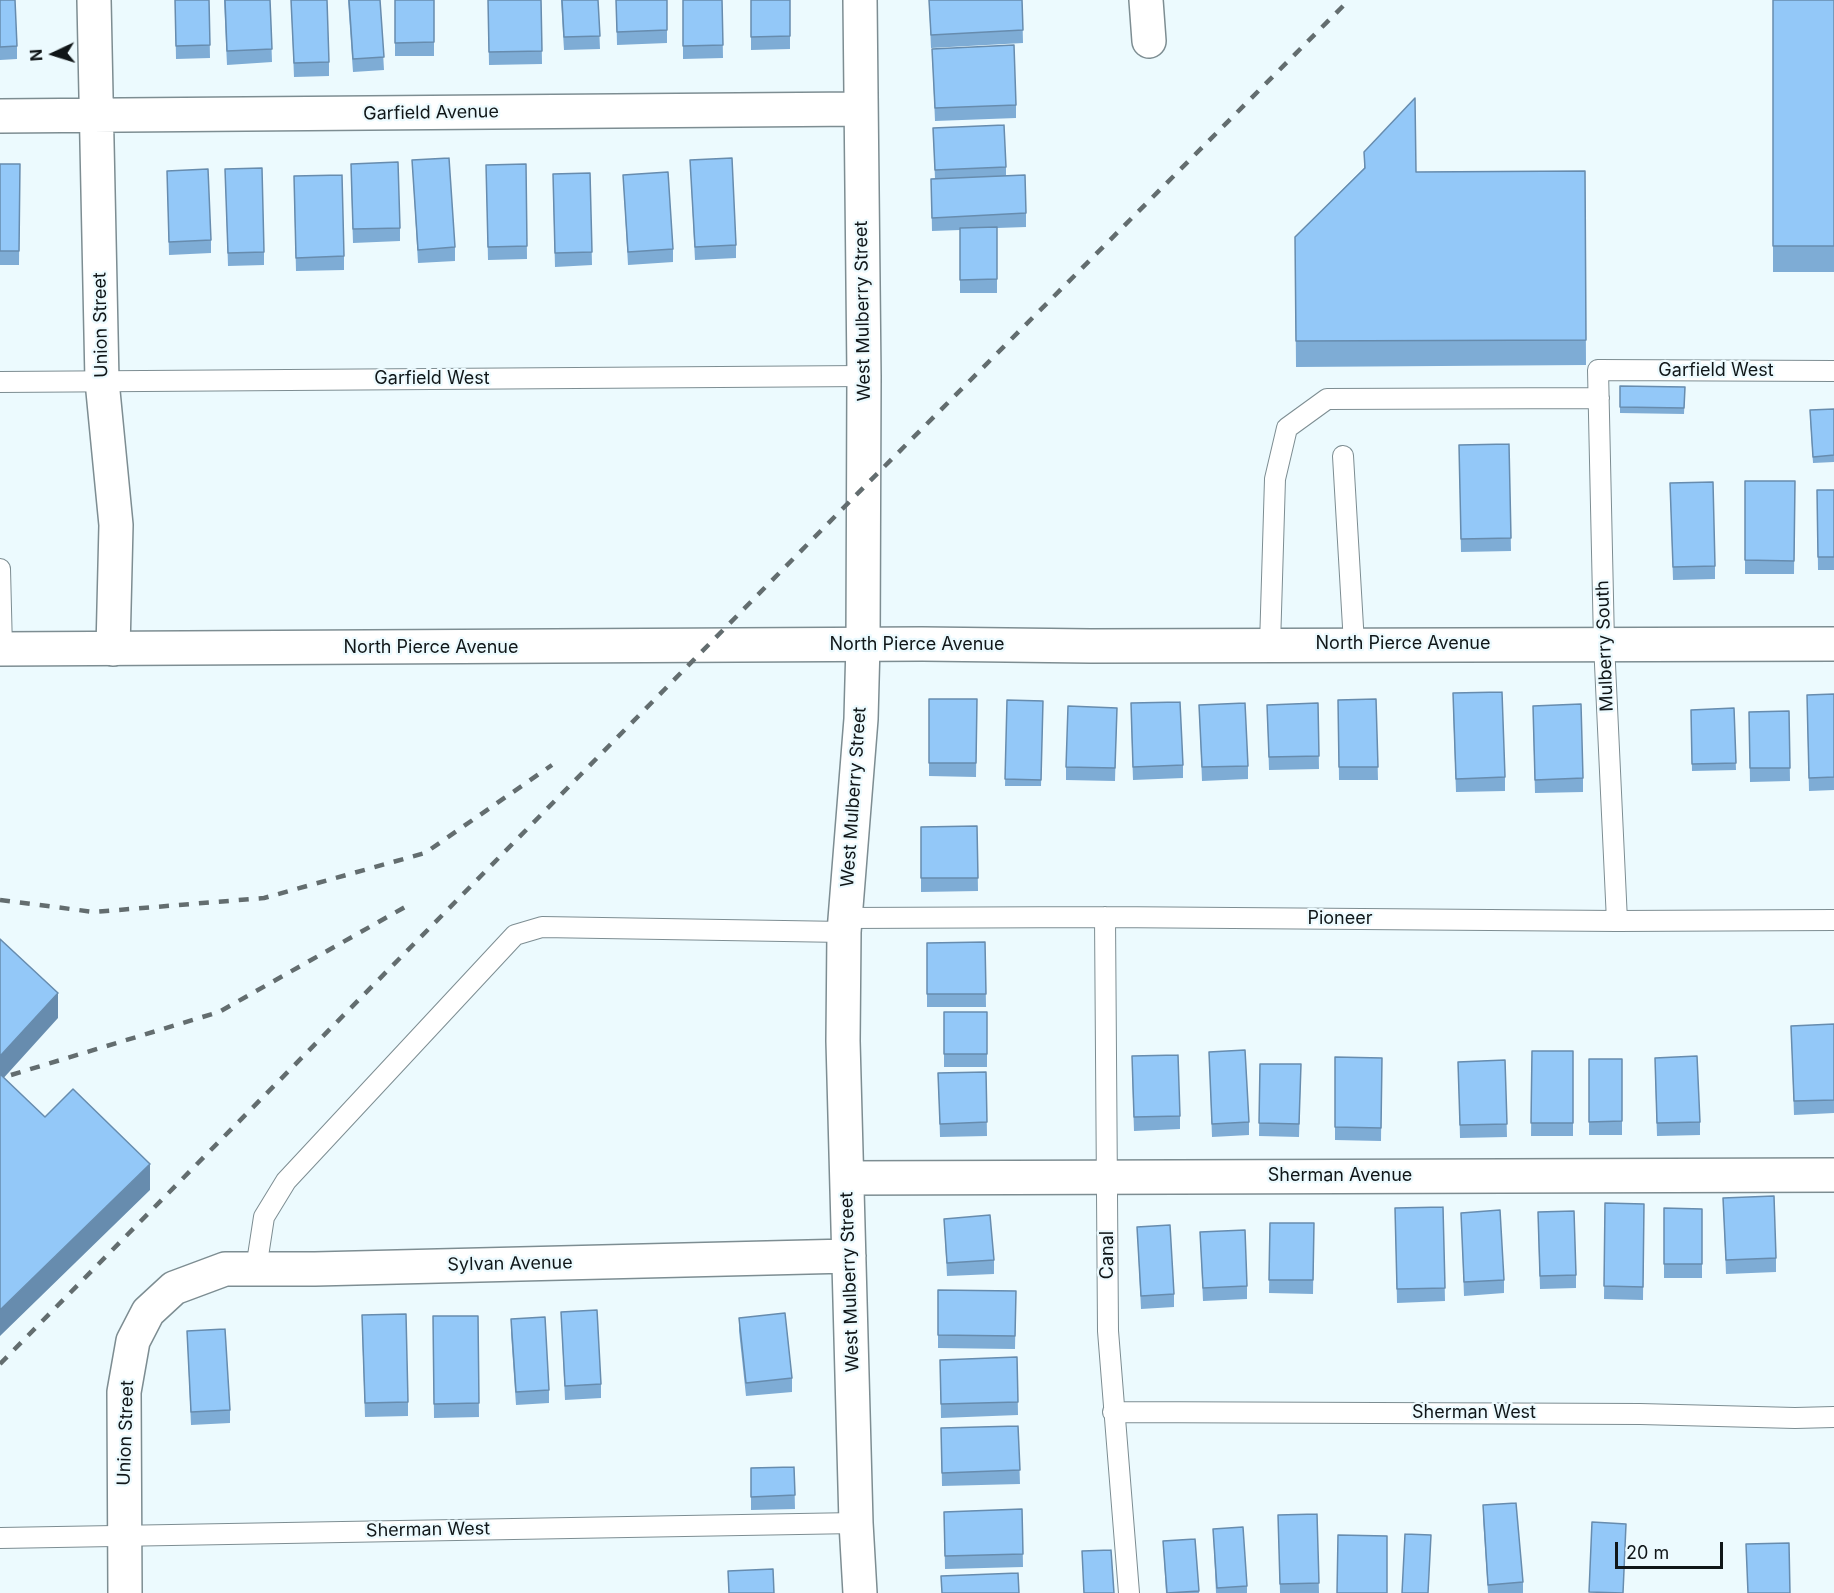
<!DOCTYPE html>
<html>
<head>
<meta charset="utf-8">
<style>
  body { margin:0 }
  #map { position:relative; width:1834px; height:1593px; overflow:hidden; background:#ecfafe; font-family:Inter,sans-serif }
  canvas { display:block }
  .north { position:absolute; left:24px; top:24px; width:60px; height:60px; -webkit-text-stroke:4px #ecfafe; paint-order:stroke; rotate:266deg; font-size:16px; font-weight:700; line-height:24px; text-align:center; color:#101618 }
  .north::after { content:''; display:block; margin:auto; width:21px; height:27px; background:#101618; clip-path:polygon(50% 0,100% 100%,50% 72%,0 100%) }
  .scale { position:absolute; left:1615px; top:1542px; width:108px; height:27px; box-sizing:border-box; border:3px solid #101618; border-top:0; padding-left:8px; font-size:18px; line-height:21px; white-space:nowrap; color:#101618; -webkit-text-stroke:4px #ecfafe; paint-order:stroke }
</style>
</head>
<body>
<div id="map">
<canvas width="1834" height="1593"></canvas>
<div class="north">N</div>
<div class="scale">20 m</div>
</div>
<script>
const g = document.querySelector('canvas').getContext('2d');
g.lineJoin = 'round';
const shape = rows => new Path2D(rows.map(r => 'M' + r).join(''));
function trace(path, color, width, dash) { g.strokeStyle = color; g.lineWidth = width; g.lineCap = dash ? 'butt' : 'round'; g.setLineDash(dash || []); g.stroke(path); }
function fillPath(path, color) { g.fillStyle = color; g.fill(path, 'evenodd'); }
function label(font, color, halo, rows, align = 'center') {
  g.font = font + ' Inter,sans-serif'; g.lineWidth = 4.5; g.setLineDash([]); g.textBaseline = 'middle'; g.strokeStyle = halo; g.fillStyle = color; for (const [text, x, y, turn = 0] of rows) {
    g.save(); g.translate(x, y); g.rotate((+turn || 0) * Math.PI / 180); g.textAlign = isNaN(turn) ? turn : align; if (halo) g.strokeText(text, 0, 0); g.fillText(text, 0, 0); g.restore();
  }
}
const service = shape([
  [0,382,864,376],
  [1343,456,1354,644],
  [0,569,2,649],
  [1270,645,1275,479,1287,428,1327,399,1599,398],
  [1105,917,1108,1331,1129,1593],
  [845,918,1105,917,1617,921,1834,920],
  [1617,921,1604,643,1598,370,1834,371],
  [256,1269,264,1217,286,1181,515,935,542,927,844,932],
  [1113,1412,1640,1414,1795,1418,1834,1417],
  [0,1538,856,1523]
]);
const minor = shape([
  [94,0,102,381,116,525,113,649],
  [860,0,864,376,863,644,861,719,844,932,843,1041,856,1523,860,1593],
  [1146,0,1149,41],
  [0,116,861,109],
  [847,1178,1834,1175],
  [125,1593,124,1392,133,1341,148,1312,174,1288,225,1269,315,1269,849,1256]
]);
const tertiary = shape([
  [0,649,922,644,1091,646,1834,644]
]);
const rail = shape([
  [0,900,94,912,264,898,425,853,552,765],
  [11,1075,219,1012,412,903],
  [0,1364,865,486,1349,0]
]);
const wall = shape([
  [0,0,17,46,17,59,0,60],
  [175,0,209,0,210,58,176,59],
  [224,0,270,0,272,62,227,65],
  [291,0,329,62,329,76,294,77],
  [348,0,380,0,384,70,353,72],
  [395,0,434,0,434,56,395,56],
  [488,0,541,0,542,64,489,65],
  [561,0,598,0,600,49,564,50],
  [616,0,667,0,667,43,617,45],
  [683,0,722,0,723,58,683,59],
  [751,0,790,0,790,49,751,50],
  [929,0,1022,0,1023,43,931,48],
  [1773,0,1834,0,1834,272,1773,272],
  [932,49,1016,105,1016,118,935,121],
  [933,128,1006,167,1006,176,1026,213,1026,227,997,228,997,293,960,293,960,230,932,231,931,179,935,179],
  [1364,152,1416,172,1585,171,1586,365,1296,367,1295,237,1364,168],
  [412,160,455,247,455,261,418,263],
  [690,160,736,245,736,258,695,260],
  [0,164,20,164,19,265,0,265],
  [526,164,527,259,488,260,486,165],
  [225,169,264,252,264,265,228,266],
  [167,171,211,240,211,253,169,255],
  [590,173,592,265,555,267,553,187],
  [623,175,673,249,673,262,628,265],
  [351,177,400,228,400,241,353,243],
  [294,189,344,256,344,270,296,271],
  [1620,386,1685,387,1684,414,1620,413],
  [1834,409,1834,462,1813,463,1810,417],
  [1509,444,1511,551,1461,552,1459,445],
  [1745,481,1795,481,1794,574,1745,574],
  [1670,483,1715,566,1715,579,1673,580],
  [1817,490,1834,490,1834,570,1818,570],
  [1834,694,1834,790,1809,791,1807,709],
  [929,699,977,699,976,777,929,776],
  [1376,699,1378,780,1339,780,1338,700],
  [1007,700,1043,701,1041,786,1005,786],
  [1318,703,1319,769,1269,770,1267,705],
  [1199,705,1248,766,1248,779,1202,781],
  [1453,706,1505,777,1505,791,1456,792],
  [1117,708,1115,781,1066,780,1066,767],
  [1734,708,1736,770,1692,771,1691,710],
  [1789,711,1790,781,1750,782,1749,712],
  [1131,717,1183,765,1183,778,1133,780],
  [1533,719,1583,778,1583,792,1535,793],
  [977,826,978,891,921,892,921,827],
  [985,942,986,1007,927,1007,927,943],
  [944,1012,987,1012,987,1067,944,1067],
  [1834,1024,1834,1113,1794,1115,1791,1026],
  [1532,1051,1573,1051,1573,1136,1531,1136],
  [1209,1052,1249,1122,1249,1135,1212,1137],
  [1335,1057,1382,1058,1381,1141,1335,1140],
  [1589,1059,1622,1059,1622,1135,1589,1135],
  [1505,1060,1507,1137,1460,1138,1458,1062],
  [1260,1064,1301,1064,1299,1137,1259,1136],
  [1132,1070,1180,1116,1180,1129,1134,1131],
  [1655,1071,1700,1122,1700,1135,1657,1136],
  [986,1072,987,1136,940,1137,938,1073],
  [1723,1198,1776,1258,1776,1272,1726,1274],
  [1605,1203,1644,1204,1643,1300,1604,1299],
  [1443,1207,1445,1301,1397,1303,1395,1208],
  [1664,1208,1702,1209,1702,1278,1664,1278],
  [1461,1213,1504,1280,1504,1293,1464,1296],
  [944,1219,994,1260,994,1274,947,1276],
  [1270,1223,1314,1223,1313,1294,1269,1293],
  [1538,1226,1576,1275,1576,1288,1540,1289],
  [1137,1227,1174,1294,1174,1307,1141,1309],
  [1200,1232,1247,1286,1247,1299,1203,1301],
  [938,1290,1016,1291,1015,1349,938,1348],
  [561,1312,601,1384,601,1398,565,1400],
  [433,1316,478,1316,479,1417,434,1418],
  [739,1318,792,1378,792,1392,746,1396,739,1331],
  [511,1319,549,1390,549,1403,516,1405,511,1333],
  [362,1328,408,1402,408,1416,365,1417],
  [187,1331,230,1410,230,1423,191,1425],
  [1017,1357,1018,1415,941,1418,940,1360],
  [1018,1426,1020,1484,942,1486,941,1428],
  [794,1467,795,1509,751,1510,751,1468],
  [1483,1505,1523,1582,1523,1593,1488,1593,1483,1518],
  [1022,1509,1023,1567,945,1569,944,1512],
  [1317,1514,1319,1593,1280,1593,1278,1515],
  [1213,1529,1247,1586,1247,1593,1216,1593],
  [1195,1539,1199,1593,1166,1593,1163,1541]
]);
const shadedWall = shape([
  [58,993,58,1018,0,1082,0,1056],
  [150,1164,150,1190,0,1336,0,1310]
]);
const building = shape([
  [0,0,15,0,17,46,0,47,0,0],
  [175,0,209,0,210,45,176,46,175,0],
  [225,0,270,0,272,49,227,51,225,0],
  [291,0,327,0,329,62,294,63,291,0],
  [349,0,380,0,384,57,353,59,349,0],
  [395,0,434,0,434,42,395,43,395,0],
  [488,0,541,0,542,51,489,52,488,0],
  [562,0,598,0,600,36,564,37,562,0],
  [616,0,667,0,667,30,617,32,616,0],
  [683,0,722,0,723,45,683,46,683,0],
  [751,0,790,0,790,36,751,37,751,0],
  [929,0,1022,0,1023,30,931,35,929,0],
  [1773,0,1834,0,1834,246,1773,246,1773,0],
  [1014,45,1016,105,935,108,932,49,1014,45],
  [1415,98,1416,172,1585,171,1586,340,1296,341,1295,237,1365,168,1364,152,1415,98],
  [1004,125,1006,167,935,170,933,128,1004,125],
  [449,158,455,247,418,250,412,160,449,158],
  [732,158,736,245,695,247,690,160,732,158],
  [398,162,400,228,353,229,351,164,398,162],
  [0,164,20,164,19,251,0,251,0,164],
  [526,164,527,246,488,247,486,165,526,164],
  [262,168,264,252,228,253,225,169,262,168],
  [208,169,211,240,169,242,167,171,208,169],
  [668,172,673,249,628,252,623,175,668,172],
  [590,173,592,252,555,253,553,174,590,173],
  [342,175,344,256,296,258,294,176,342,175],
  [1025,175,1026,213,932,218,931,179,1025,175],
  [997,227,997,279,960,280,960,228,997,227],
  [1620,386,1685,387,1684,408,1620,407,1620,386],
  [1834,409,1834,455,1813,457,1810,410,1834,409],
  [1509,444,1511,538,1461,539,1459,445,1509,444],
  [1745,481,1795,481,1794,561,1745,560,1745,481],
  [1713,482,1715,566,1673,567,1670,483,1713,482],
  [1817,490,1834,490,1834,557,1818,557,1817,490],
  [1502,692,1505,777,1456,779,1453,693,1502,692],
  [1834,694,1834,777,1809,778,1807,695,1834,694],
  [929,699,977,699,976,763,929,763,929,699],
  [1376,699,1378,767,1339,767,1338,700,1376,699],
  [1007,700,1043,701,1041,780,1005,779,1007,700],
  [1180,702,1183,765,1133,767,1131,703,1180,702],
  [1245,703,1248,766,1202,767,1199,705,1245,703],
  [1318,703,1319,756,1269,757,1267,705,1318,703],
  [1581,704,1583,778,1535,780,1533,706,1581,704],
  [1068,706,1117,708,1115,768,1066,767,1068,706],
  [1734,708,1736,763,1692,764,1691,710,1734,708],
  [1789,711,1790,768,1750,768,1749,712,1789,711],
  [977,826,978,878,921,878,921,827,977,826],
  [0,939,58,993,0,1056,0,939],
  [985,942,986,994,927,994,927,943,985,942],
  [944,1012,987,1012,987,1054,944,1054,944,1012],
  [1834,1024,1834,1100,1794,1101,1791,1026,1834,1024],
  [1245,1050,1249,1122,1212,1124,1209,1052,1245,1050],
  [1532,1051,1573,1051,1573,1123,1531,1123,1532,1051],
  [1178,1055,1180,1116,1134,1117,1132,1056,1178,1055],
  [1697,1056,1700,1122,1657,1123,1655,1058,1697,1056],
  [1335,1057,1382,1058,1381,1128,1335,1127,1335,1057],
  [1589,1059,1622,1059,1622,1121,1589,1122,1589,1059],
  [1505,1060,1507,1124,1460,1125,1458,1062,1505,1060],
  [1260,1064,1301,1064,1299,1124,1259,1123,1260,1064],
  [986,1072,987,1122,940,1124,938,1073,986,1072],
  [0,1074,45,1117,73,1089,150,1164,0,1310,0,1074],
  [1774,1196,1776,1258,1726,1260,1723,1198,1774,1196],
  [1605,1203,1644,1204,1643,1287,1604,1286,1605,1203],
  [1443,1207,1445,1288,1397,1289,1395,1208,1443,1207],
  [1664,1208,1702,1209,1702,1264,1664,1264,1664,1208],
  [1500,1210,1504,1280,1464,1282,1461,1213,1500,1210],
  [1574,1211,1576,1275,1540,1276,1538,1212,1574,1211],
  [990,1215,994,1260,947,1263,944,1219,990,1215],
  [1270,1223,1314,1223,1313,1280,1269,1280,1270,1223],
  [1170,1225,1174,1294,1141,1296,1137,1227,1170,1225],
  [1245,1230,1247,1286,1203,1288,1200,1232,1245,1230],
  [938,1290,1016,1291,1015,1336,938,1335,938,1290],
  [597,1310,601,1384,565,1386,561,1312,597,1310],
  [785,1313,792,1378,746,1383,739,1318,785,1313],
  [406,1314,408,1402,365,1403,362,1315,406,1314],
  [433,1316,478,1316,479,1403,434,1404,433,1316],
  [545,1317,549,1390,516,1392,511,1319,545,1317],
  [225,1329,230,1410,191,1412,187,1331,225,1329],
  [1017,1357,1018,1402,941,1404,940,1360,1017,1357],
  [1018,1426,1020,1470,942,1473,941,1428,1018,1426],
  [794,1467,795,1495,751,1497,751,1468,794,1467],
  [1516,1503,1523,1582,1488,1585,1483,1505,1516,1503],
  [1022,1509,1023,1554,945,1556,944,1512,1022,1509],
  [1317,1514,1319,1583,1280,1584,1278,1515,1317,1514],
  [1592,1522,1626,1524,1623,1593,1589,1592,1592,1522],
  [1243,1527,1247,1586,1217,1588,1213,1529,1243,1527],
  [1405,1534,1431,1535,1428,1593,1402,1593,1405,1534],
  [1338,1535,1387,1536,1387,1593,1337,1593,1338,1535],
  [1195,1539,1199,1591,1167,1593,1163,1541,1195,1539],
  [1789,1543,1790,1593,1748,1593,1746,1544,1789,1543],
  [1111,1550,1114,1593,1084,1593,1082,1551,1111,1550],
  [773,1569,774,1593,729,1593,728,1571,773,1569],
  [1018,1573,1019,1593,942,1593,941,1576,1018,1573]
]);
const streetNames = [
  ["Garfield Avenue",431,113,-1],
  ["West Mulberry Street",863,311,-91],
  ["Union Street",101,325,-91],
  ["Garfield West",1716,371],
  ["Garfield West",432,379],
  ["North Pierce Avenue",1403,644],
  ["North Pierce Avenue",917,645],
  ["Mulberry South",1605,646,-92],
  ["North Pierce Avenue",431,648],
  ["West Mulberry Street",854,797,-86],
  ["Pioneer",1340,919],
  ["Sherman Avenue",1340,1176],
  ["Canal",1108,1255,-90],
  ["Sylvan Avenue",510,1264,-1],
  ["West Mulberry Street",850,1282,-92],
  ["Sherman West",1474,1413],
  ["Union Street",126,1433,-88],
  ["Sherman West",428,1530,-1]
];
trace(service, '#7d8d92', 22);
trace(minor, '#7d8d92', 36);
trace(tertiary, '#7d8d92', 36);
trace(service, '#fff', 20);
trace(minor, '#fff', 33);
trace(tertiary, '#fff', 33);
trace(rail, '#636d6f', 4.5, [10, 10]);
fillPath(wall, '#7eacd5');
fillPath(shadedWall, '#678cae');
fillPath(building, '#93c8f8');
trace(building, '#678cae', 1.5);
label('18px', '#101618', '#ecfafe', streetNames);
</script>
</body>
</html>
